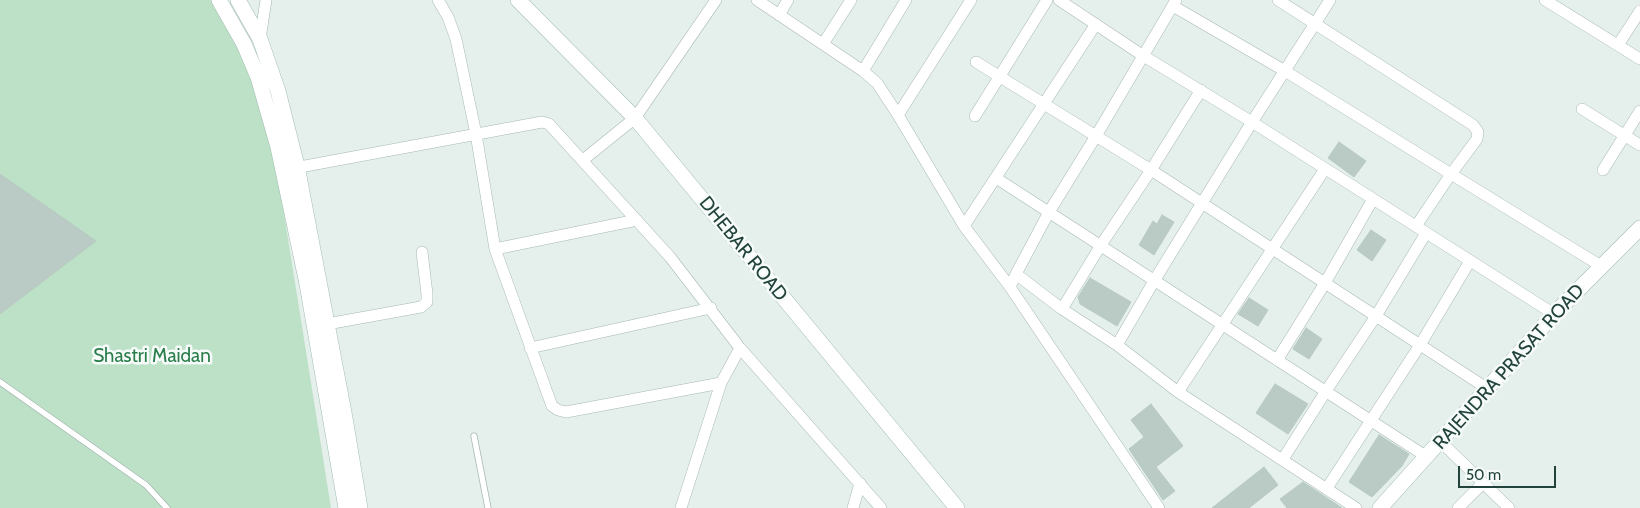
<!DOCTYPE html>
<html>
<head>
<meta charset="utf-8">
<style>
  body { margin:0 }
  #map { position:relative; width:1640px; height:508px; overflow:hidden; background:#e5efeb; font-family:Cabin,sans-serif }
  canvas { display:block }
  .scale { position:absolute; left:1458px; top:466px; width:98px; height:22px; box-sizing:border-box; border:2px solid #22433b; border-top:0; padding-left:6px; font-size:15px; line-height:18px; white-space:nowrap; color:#22433b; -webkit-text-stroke:4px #f6fbf9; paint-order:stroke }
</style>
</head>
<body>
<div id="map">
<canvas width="1640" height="508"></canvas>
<div class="scale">50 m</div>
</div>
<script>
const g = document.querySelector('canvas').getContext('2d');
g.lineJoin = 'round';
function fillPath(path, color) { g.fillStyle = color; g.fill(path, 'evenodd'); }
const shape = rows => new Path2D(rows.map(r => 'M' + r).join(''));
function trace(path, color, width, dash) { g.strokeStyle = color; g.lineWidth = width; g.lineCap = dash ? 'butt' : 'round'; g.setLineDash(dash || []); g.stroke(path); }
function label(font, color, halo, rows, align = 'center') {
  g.font = font + ' Cabin,sans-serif'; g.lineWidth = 5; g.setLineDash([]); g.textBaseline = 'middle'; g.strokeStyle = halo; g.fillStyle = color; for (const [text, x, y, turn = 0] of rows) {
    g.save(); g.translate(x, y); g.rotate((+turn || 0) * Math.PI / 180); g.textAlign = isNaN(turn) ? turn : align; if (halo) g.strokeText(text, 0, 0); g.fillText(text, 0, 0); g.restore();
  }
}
const green = shape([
  [0,0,217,0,259,57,331,508,0,508]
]);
const building = shape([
  [1339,142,1366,161,1354,177,1328,158,1339,142],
  [0,174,96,241,0,314,0,174],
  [1162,215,1174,222,1154,255,1139,245,1153,221,1157,224,1162,215],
  [1371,230,1386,240,1372,261,1357,250,1371,230],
  [1090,278,1131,302,1117,326,1080,304,1078,297,1090,278],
  [1249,298,1268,310,1258,326,1238,314,1249,298],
  [1306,328,1322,339,1309,359,1293,349,1306,328],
  [1275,384,1308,404,1288,434,1256,413,1275,384],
  [1151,404,1183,446,1156,467,1175,491,1163,500,1129,449,1144,437,1131,420,1151,404],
  [1379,435,1409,454,1402,466,1372,497,1349,482,1379,435],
  [1264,467,1278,485,1249,508,1212,508,1264,467],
  [1303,482,1342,508,1287,508,1280,499,1303,482]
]);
const lane = shape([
  [0,382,146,485,167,508],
  [474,436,488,508]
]);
const street = shape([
  [438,0,448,17,456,39,476,134,495,249,552,406,558,410,566,412,721,383,740,348],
  [757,0,863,71,877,83,898,115,964,226,1010,287,1159,508],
  [1059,0,1142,55,1252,122,1554,314],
  [1545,0,1640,59],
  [1173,6,1285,71,1451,174,1477,139,1478,132,1473,125,1278,0],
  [779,15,788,0],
  [260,39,266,0],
  [823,44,851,0],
  [1618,45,1640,11],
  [976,62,1151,170,1488,389],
  [863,71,906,0],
  [1582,109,1640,145],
  [898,115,971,0],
  [975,116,1047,0],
  [583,160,635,118,716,0],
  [289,169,542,122,549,124,670,257,740,348,881,508],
  [1603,170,1640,111],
  [996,178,1427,457],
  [964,226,1096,24],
  [1416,226,1451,174,1601,266],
  [495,249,637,220],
  [1016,274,1049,212,1096,136,1176,0],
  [1010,287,1016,274,1062,309,1117,345,1178,392,1356,508],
  [1062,309,1101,245,1151,170,1201,90],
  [327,324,421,307,427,302,427,294,422,252],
  [1117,345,1154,281,1252,122,1330,0],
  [530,348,711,308],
  [1277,360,1325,283,1373,199],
  [1178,392,1325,169],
  [1441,442,1509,508],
  [1283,459,1326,391,1376,316,1426,233],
  [1327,488,1420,345,1470,261],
  [681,508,721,383],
  [853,508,860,483],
  [1458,508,1483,483]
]);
const secondary = shape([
  [219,0,244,44,258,77,278,147,307,284,346,508],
  [238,0,260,39,278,91,297,166,345,418,360,508],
  [518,0,635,118,957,508],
  [1380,508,1554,314,1640,228]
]);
const streetNames = [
  ["DHEBAR ROAD",743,249,51],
  ["RAJENDRA PRASAT ROAD",1509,367,-48]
];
const parkNames = [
  ["Shastri Maidan",152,356]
];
fillPath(green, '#bde1c7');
fillPath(building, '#bacac4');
trace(building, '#b7cac2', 1);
trace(lane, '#a7b8b3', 7);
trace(street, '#a7b8b3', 12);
trace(secondary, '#a2bcb3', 16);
trace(lane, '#fff', 5.5);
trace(street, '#fff', 11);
trace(secondary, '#fff', 15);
label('19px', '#22433b', '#f6fbf9', streetNames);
label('19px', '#297d4b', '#f6fbf9', parkNames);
</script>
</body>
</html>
